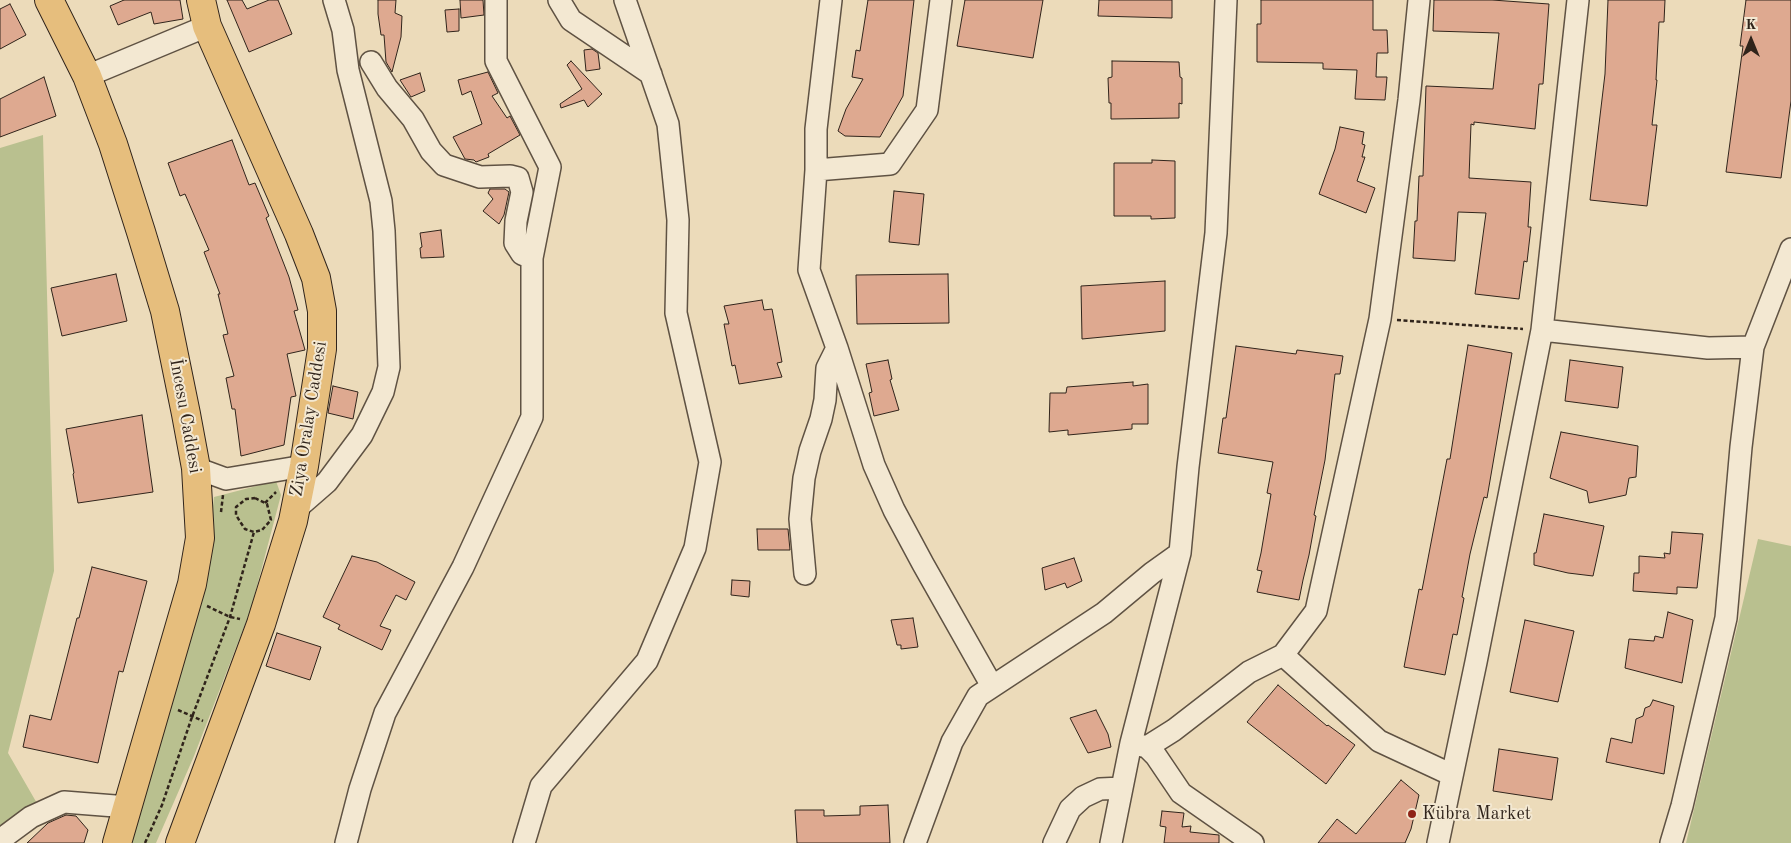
<!DOCTYPE html>
<html>
<head>
<meta charset="utf-8">
<style>
  body { margin:0 }
  #map { position:relative; width:1791px; height:843px; overflow:hidden; background:#ecdbba; font-family:"Old Standard TT",serif }
  canvas { display:block }
  .north { position:absolute; left:1726px; top:15px; width:50px; height:50px; -webkit-text-stroke:4px #f3e8d2; paint-order:stroke; rotate:0deg; font-size:14px; font-weight:700; line-height:20px; text-align:center; color:#30241b }
  .north::after { content:''; display:block; margin:auto; width:18px; height:22px; background:#30241b; clip-path:polygon(50% 0,100% 100%,50% 72%,0 100%) }
</style>
</head>
<body>
<div id="map">
<canvas width="1791" height="843"></canvas>
<div class="north">K</div>
</div>
<script>
const g = document.querySelector('canvas').getContext('2d');
g.lineJoin = 'round';
function fillPath(path, color) { g.fillStyle = color; g.fill(path, 'evenodd'); }
const shape = rows => new Path2D(rows.map(r => 'M' + r).join(''));
function trace(path, color, width, dash) { g.strokeStyle = color; g.lineWidth = width; g.lineCap = dash ? 'butt' : 'round'; g.setLineDash(dash || []); g.stroke(path); }
function label(font, color, halo, rows, align = 'center') {
  g.font = font + ' "Old Standard TT",serif'; g.lineWidth = 4; g.setLineDash([]); g.textBaseline = 'middle'; g.strokeStyle = halo; g.fillStyle = color; for (const [text, x, y, turn = 0] of rows) {
    g.save(); g.translate(x, y); g.rotate((+turn || 0) * Math.PI / 180); g.textAlign = isNaN(turn) ? turn : align; if (halo) g.strokeText(text, 0, 0); g.fillText(text, 0, 0); g.restore();
  }
}
const green = shape([
  [43,135,54,571,8,753,42,812,0,840,0,148],
  [276,481,281,495,251,609,194,756,156,843,129,843,207,560,214,497],
  [1758,539,1791,546,1791,843,1686,843]
]);
const building = shape([
  [124,0,180,0,183,19,154,24,151,12,118,25,110,6,124,0],
  [227,0,242,0,247,9,269,0,278,0,292,34,249,52,227,0],
  [378,0,396,0,395,13,402,16,401,37,392,72,386,62,384,35,381,35,378,14,378,0],
  [460,0,483,0,484,15,461,18,460,0],
  [868,0,914,0,903,96,880,137,845,136,838,131,846,109,863,79,852,77,856,50,860,51,868,0],
  [965,0,1043,0,1033,58,957,46,965,0],
  [1099,0,1172,0,1172,18,1098,16,1099,0],
  [1261,0,1373,0,1373,30,1387,30,1388,53,1377,53,1376,77,1387,77,1385,100,1355,99,1357,70,1323,69,1323,63,1257,62,1257,24,1261,24,1261,0],
  [1434,0,1492,0,1549,4,1543,84,1539,84,1535,129,1474,122,1474,125,1471,124,1469,178,1531,182,1528,227,1531,227,1527,262,1524,261,1519,299,1475,294,1486,213,1458,212,1455,261,1413,258,1415,221,1417,221,1419,176,1423,176,1426,86,1493,89,1499,33,1433,31,1434,0],
  [1608,0,1665,0,1664,22,1659,22,1656,80,1657,80,1652,125,1657,125,1647,206,1590,200,1605,74,1608,0],
  [1746,0,1791,0,1791,101,1781,178,1726,172,1743,46,1740,46,1746,0],
  [10,4,26,35,0,49,0,9,10,4],
  [459,9,459,31,447,32,445,10,459,9],
  [592,49,598,53,600,69,586,71,584,50,592,49],
  [571,61,602,94,588,107,584,100,561,108,560,104,582,89,567,65,571,61],
  [1112,61,1179,62,1180,77,1182,78,1182,104,1179,103,1179,118,1111,119,1111,103,1109,103,1108,78,1112,77,1112,61],
  [488,72,498,93,492,96,507,118,510,116,511,118,520,135,488,154,489,157,476,162,474,160,465,159,453,137,482,124,471,91,462,95,458,80,488,72],
  [420,73,425,91,411,97,400,80,420,73],
  [44,77,56,116,0,137,0,99,44,77],
  [1340,127,1364,132,1362,144,1365,145,1362,157,1365,157,1357,181,1375,188,1366,213,1319,194,1335,149,1340,127],
  [232,140,249,185,255,183,269,216,266,218,289,277,298,310,294,311,305,350,287,354,296,396,291,397,284,445,241,456,235,409,232,409,226,378,234,376,223,335,228,334,218,294,220,294,204,252,209,250,185,194,180,196,168,163,232,140],
  [1152,160,1175,161,1175,218,1151,219,1151,216,1114,216,1114,163,1152,163,1152,160],
  [490,189,505,189,509,192,504,215,499,224,483,211,493,199,488,193,490,189],
  [894,191,924,194,919,245,889,242,894,191],
  [441,230,444,257,421,258,420,248,422,247,420,233,441,230],
  [116,274,127,321,62,336,51,288,116,274],
  [948,274,949,323,857,324,856,275,948,274],
  [1165,281,1165,331,1082,339,1081,286,1165,281],
  [762,300,764,310,772,309,782,362,777,363,782,377,739,384,735,365,732,366,724,324,729,324,724,306,762,300],
  [1468,345,1512,353,1487,498,1484,497,1470,554,1462,597,1464,598,1457,635,1453,634,1445,675,1404,667,1419,589,1422,590,1447,459,1450,459,1468,345],
  [1236,346,1296,354,1297,350,1343,356,1340,374,1335,374,1325,460,1314,515,1316,516,1309,555,1303,580,1299,600,1257,592,1262,571,1257,570,1261,553,1271,494,1267,493,1273,462,1218,453,1223,418,1226,418,1236,346],
  [888,360,892,379,890,380,899,410,874,416,869,393,872,392,866,364,888,360],
  [1570,360,1623,367,1618,408,1565,401,1570,360],
  [1133,382,1133,386,1148,384,1148,424,1132,424,1132,429,1068,435,1068,430,1049,432,1050,393,1066,393,1067,387,1133,382],
  [333,386,358,392,353,419,328,413,333,386],
  [142,415,153,492,78,503,73,474,74,473,66,429,142,415],
  [1561,432,1638,446,1636,477,1629,478,1626,495,1589,503,1587,491,1550,478,1561,432],
  [1544,514,1604,526,1593,576,1568,573,1534,565,1534,553,1536,553,1544,514],
  [757,529,788,529,790,550,758,550,757,529],
  [1672,532,1703,534,1697,588,1677,587,1677,594,1633,591,1634,573,1639,573,1639,556,1665,558,1664,553,1670,554,1672,532],
  [352,556,377,562,415,582,406,600,396,595,380,626,391,630,382,650,338,629,340,625,323,617,352,556],
  [1074,558,1082,581,1067,588,1065,583,1045,590,1042,568,1074,558],
  [92,567,147,581,123,672,119,671,98,763,23,747,30,715,51,720,77,618,79,618,92,567],
  [732,580,750,581,749,597,731,595,732,580],
  [1668,612,1693,620,1682,683,1625,668,1629,639,1654,641,1655,636,1663,638,1668,612],
  [913,618,918,647,901,649,901,645,897,645,891,620,913,618],
  [1525,620,1574,631,1558,702,1510,692,1525,620],
  [277,633,321,647,310,680,266,666,277,633],
  [1278,685,1327,726,1328,725,1355,745,1326,784,1247,722,1278,685],
  [1653,700,1674,706,1664,774,1606,762,1611,738,1632,743,1636,719,1643,716,1645,708,1650,706,1653,700],
  [1096,710,1108,734,1111,747,1088,753,1070,718,1096,710],
  [1499,749,1558,758,1552,800,1493,791,1499,749],
  [1401,780,1419,795,1411,829,1405,843,1318,843,1337,819,1356,834,1401,780],
  [888,805,890,843,797,843,795,810,824,810,824,816,860,815,860,806,888,805],
  [1162,811,1184,813,1182,827,1191,826,1190,832,1219,835,1219,843,1164,843,1166,827,1160,826,1162,811],
  [66,815,76,816,88,830,84,843,27,843,48,823,66,815]
]);
const path = shape([
  [1397,320,1523,329],
  [255,498,267,504,271,520,262,530,254,532,245,529,241,523,236,515,236,507,246,499,255,498],
  [265,503,276,492],
  [221,512,223,495],
  [207,606,230,617,240,619],
  [178,710,203,721],
  [145,843,162,805,192,717,230,617,254,532]
]);
const minor = shape([
  [559,0,571,20,651,74],
  [941,0,927,110,890,164,816,170,809,270,837,348,874,465,894,510,923,564,992,686],
  [371,62,387,88,413,119,431,151,444,165,480,177,510,176,518,178,522,192,516,221,515,243,522,254,532,258],
  [87,76,207,26],
  [816,170,816,129,831,0],
  [1542,330,1708,348,1753,347],
  [196,468,226,479,304,466],
  [296,509,327,482,362,435,383,392,389,367,384,231,381,201,348,70,343,30,334,0],
  [805,574,800,519,804,478,810,451,821,419,825,400,827,368,837,348],
  [1283,655,1379,741,1452,775],
  [1131,743,1147,747,1174,730,1249,672,1283,655,1316,611,1380,319,1409,100,1419,0],
  [1147,747,1156,756,1181,793,1253,843],
  [0,840,31,817,64,802,128,807],
  [346,843,360,789,385,713,463,567,532,417,532,258,550,167,496,61,496,0],
  [524,843,541,786,647,661,695,548,710,462,676,313,678,220,668,124,625,0],
  [915,843,952,742,978,696,1104,613,1152,573,1180,553],
  [1054,843,1070,809,1083,797,1100,789,1122,788],
  [1111,843,1131,743,1180,553,1188,467,1216,233,1226,0],
  [1438,843,1476,662,1542,330,1578,0],
  [1671,843,1682,806,1726,618,1741,447,1753,347,1791,249]
]);
const major = shape([
  [49,0,87,76,113,144,141,232,165,311,186,414,196,468,200,538,192,584,117,843],
  [180,843,261,624,293,521,304,466,322,349,322,311,316,278,299,234,207,26,201,0]
]);
const markers = [
  [1412,814,5,"#8f2418"]
];
const streetNames = [
  ["İncesu Caddesi",185,416,80],
  ["Ziya Oralay Caddesi",309,419,-81]
];
const poiNames = [
  ["Kübra Market",1422,814]
];
fillPath(green, '#b9c08f');
fillPath(building, '#dea990');
trace(building, '#30241b', 1);
trace(minor, '#5f5243', 24);
trace(major, '#30241b', 30);
trace(path, '#30241b', 2.5, [4, 2.5]);
trace(minor, '#f3e8d2', 21);
trace(major, '#e6be7d', 28);
for (const [x, y, r, color] of markers) { const dot = new Path2D(); dot.arc(x, y, r, 0, 2 * Math.PI); g.fillStyle = color; g.fill(dot); trace(dot, '#f3e8d2', 2); }
label('18px', '#30241b', '#f3e8d2', streetNames);
label('18px', '#30241b', '#f3e8d2', poiNames, 'left');
</script>
</body>
</html>
